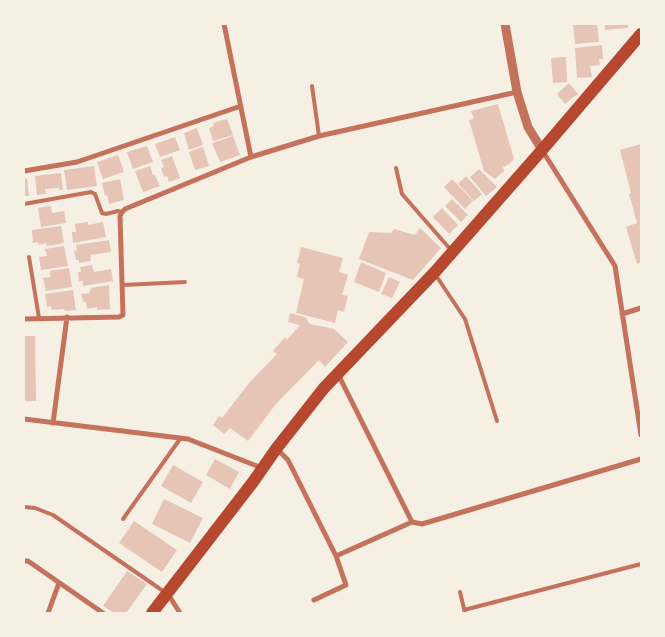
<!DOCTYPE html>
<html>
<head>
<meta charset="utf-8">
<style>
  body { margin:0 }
  #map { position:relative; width:665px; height:637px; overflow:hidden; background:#f6efe4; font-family:"Roboto Condensed",sans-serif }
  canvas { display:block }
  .frame { position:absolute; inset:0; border:25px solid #f6efe4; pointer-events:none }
</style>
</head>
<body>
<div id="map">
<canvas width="665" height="637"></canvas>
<div class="frame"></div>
</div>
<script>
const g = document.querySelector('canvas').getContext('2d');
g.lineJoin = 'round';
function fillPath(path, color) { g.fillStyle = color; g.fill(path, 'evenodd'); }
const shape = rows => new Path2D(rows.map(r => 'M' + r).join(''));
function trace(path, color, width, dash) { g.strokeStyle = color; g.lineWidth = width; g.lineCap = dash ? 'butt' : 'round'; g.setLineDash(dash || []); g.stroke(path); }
const building = shape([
  [573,24,597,24,599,42,575,44],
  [605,24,628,24,628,28,605,30],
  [602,45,603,59,599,59,600,65,590,66,592,77,577,78,575,48],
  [566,57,567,82,553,83,551,58],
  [569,83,578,94,565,104,557,94],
  [498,104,514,159,508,165,503,167,504,171,495,179,484,171,469,120,474,119,471,111],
  [227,119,233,135,213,141,209,128,214,126,213,123],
  [197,128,203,145,189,150,184,133],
  [233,136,240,155,220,162,212,143],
  [175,137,180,150,160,157,155,144],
  [641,144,641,262,637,264,626,227,637,223,629,194,631,193,620,150],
  [147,146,153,162,133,169,127,152],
  [203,147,209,166,195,170,189,152],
  [118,155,124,172,103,179,97,162],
  [172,156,180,178,169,182,167,176,164,177,161,168,164,167,161,160],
  [94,166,97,186,67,190,64,170],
  [150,166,153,175,155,175,160,186,143,192,135,171],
  [479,169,497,187,486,196,470,177],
  [61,173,63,190,59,190,59,188,45,189,46,194,37,195,35,176],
  [466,176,482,194,474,201,458,184],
  [27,178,29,196,24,196,24,179],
  [120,179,124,200,109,204,107,195,105,196,102,183],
  [452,179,473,201,465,209,444,187],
  [452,199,468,215,461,222,445,206],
  [51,206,52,213,64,211,66,223,41,227,38,208],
  [442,208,458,225,449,234,433,217],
  [88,222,88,225,103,222,106,237,73,243,72,232,76,232,75,224],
  [61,226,64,243,47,246,46,243,39,245,38,242,33,243,32,230],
  [420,228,441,248,413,280,359,259,369,232,391,233,394,229,415,235],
  [109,240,111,252,90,255,91,261,79,263,79,260,76,260,74,251,77,250,76,245],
  [64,246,68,266,41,270,39,257,47,256,45,249],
  [301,247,343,258,339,272,348,275,342,295,348,296,344,312,338,310,335,323,296,313,304,279,297,277,300,264,297,263],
  [361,262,386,273,379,292,354,282],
  [92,265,94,272,111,269,113,281,83,286,83,281,79,281,78,272,81,272,80,267],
  [69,268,72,287,46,291,43,278,50,277,50,271],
  [389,277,400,282,392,298,381,294],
  [109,285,110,309,97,310,97,307,87,309,86,302,83,302,81,294,89,293,91,288],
  [73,290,76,310,65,311,64,309,52,310,51,306,47,307,45,294],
  [290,313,305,317,310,324,334,329,348,342,325,367,319,360,276,404,248,441,230,428,224,434,213,425,219,416,222,418,249,383,277,354,273,351,285,337,287,340,300,325,288,322],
  [24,336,35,336,36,401,24,401],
  [215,459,239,472,230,489,206,475],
  [173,465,203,482,191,503,161,486],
  [164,499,203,518,190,543,152,524],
  [134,521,177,550,162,572,119,543],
  [127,571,147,584,126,613,114,613,103,606]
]);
const service = shape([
  [312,86,319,136],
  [396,168,402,194,451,250],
  [24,204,91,192,95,194,102,213,106,214,118,211,122,212],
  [29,257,39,318],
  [435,274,465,319,497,421],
  [123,285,185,282],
  [24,507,35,508,53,515,166,593],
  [123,519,180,439],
  [460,592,465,613],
  [464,610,641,564]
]);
const minor = shape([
  [224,24,251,157,319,136,517,92],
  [542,150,615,266,641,435],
  [24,171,77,162,241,106],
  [622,314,641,308],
  [24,319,119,317,123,315,120,216,122,212,125,209,251,157],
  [338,374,412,522,422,524,641,459],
  [24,419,188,439,262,468],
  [53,423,67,317],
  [277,449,288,460,336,556,346,585,314,600],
  [336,556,412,522],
  [24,561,28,561,103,613],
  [168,594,180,613],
  [48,613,59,583]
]);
const tertiary = shape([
  [505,24,517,92,528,127,542,150]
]);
const primary = shape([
  [152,613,253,482,276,449,324,388,434,273,542,150,641,34]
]);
fillPath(building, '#e6c5b7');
trace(service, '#c5725c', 4);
trace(minor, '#c5725c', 5);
trace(tertiary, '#c5725c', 9);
trace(primary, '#b5482f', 12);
</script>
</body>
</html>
